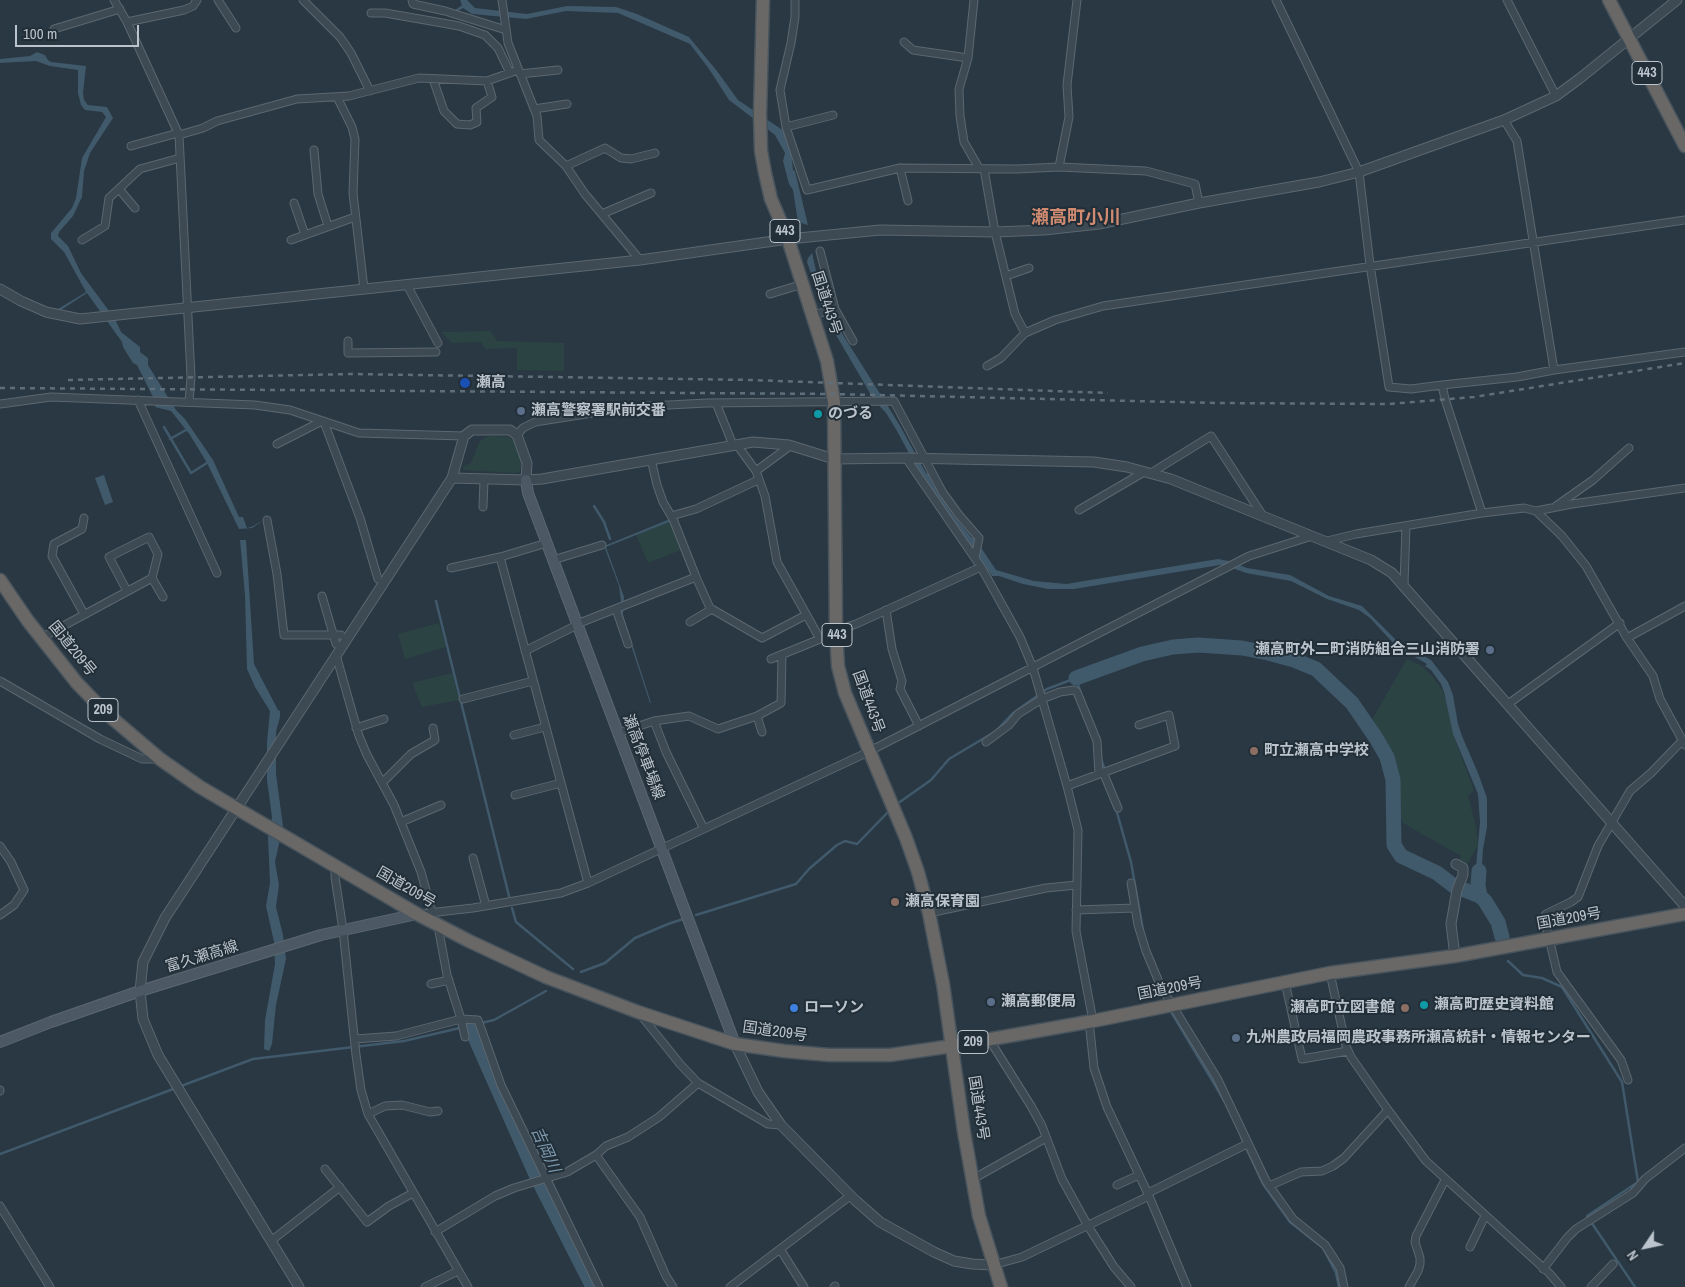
<!DOCTYPE html>
<html>
<head>
<meta charset="utf-8">
<style>
  body { margin:0 }
  #map { position:relative; width:1685px; height:1287px; overflow:hidden; background:#293843; font-family:"Archivo Narrow",sans-serif }
  canvas { display:block }
  .north { position:absolute; left:1620px; top:1222px; width:50px; height:50px; -webkit-text-stroke:4px #222f38; paint-order:stroke; rotate:236deg; font-size:14px; font-weight:700; line-height:20px; text-align:center; color:#bbc4cc }
  .north::after { content:''; display:block; margin:auto; width:18px; height:22px; background:#bbc4cc; clip-path:polygon(50% 0,100% 100%,50% 72%,0 100%) }
  .scale { position:absolute; left:15px; top:25px; width:124px; height:22px; box-sizing:border-box; border:2px solid #bbc4cc; border-top:0; padding-left:6px; font-size:15px; line-height:18px; white-space:nowrap; color:#bbc4cc; -webkit-text-stroke:4px #222f38; paint-order:stroke }
</style>
</head>
<body>
<div id="map">
<canvas width="1685" height="1287"></canvas>
<div class="north">N</div>
<div class="scale">100 m</div>
</div>
<script>
const g = document.querySelector('canvas').getContext('2d');
g.lineJoin = 'round';
function fillPath(path, color) { g.fillStyle = color; g.fill(path, 'evenodd'); }
const shape = rows => new Path2D(rows.map(r => 'M' + r).join(''));
function trace(path, color, width, dash) { g.strokeStyle = color; g.lineWidth = width; g.lineCap = dash ? 'butt' : 'round'; g.setLineDash(dash || []); g.stroke(path); }
function label(font, color, halo, rows, align = 'center') {
  g.font = font + ' "Archivo Narrow","Noto Sans JP",sans-serif'; g.lineWidth = 4; g.setLineDash([]); g.textBaseline = 'middle'; g.strokeStyle = halo; g.fillStyle = color; for (const [text, x, y, turn = 0] of rows) {
    g.save(); g.translate(x, y); g.rotate((+turn || 0) * Math.PI / 180); g.textAlign = isNaN(turn) ? turn : align; if (halo) g.strokeText(text, 0, 0); g.fillText(text, 0, 0); g.restore();
  }
}
const green = shape([
  [490,331,497,341,564,343,564,371,517,370,517,348,485,349,481,342,452,343,441,332],
  [489,436,508,437,513,440,522,462,520,471,515,473,463,470,463,467,471,463,480,441],
  [671,521,681,550,648,563,636,535],
  [439,623,446,647,405,659,398,634],
  [1407,659,1422,666,1432,676,1443,691,1456,743,1474,790,1468,796,1476,826,1478,845,1467,865,1459,861,1461,856,1403,823,1401,817,1399,786,1390,754,1370,723],
  [452,673,459,700,422,707,412,683]
]);
const water = shape([
  [460,0,467,0,475,8,527,14,567,6,616,7,637,14,689,37,717,71,738,100,784,131,791,150,793,170,795,171,808,225,798,222,793,190,789,184,783,161,785,153,775,135,729,100,709,69,690,44,618,13,566,11,526,19,472,14,463,8,455,13,454,11,462,5],
  [37,52,45,55,48,60,51,62,86,66,83,93,84,100,88,105,107,107,113,118,90,153,84,171,82,197,73,216,59,232,58,236,68,246,81,273,115,319,121,332,140,347,140,352,148,358,148,365,176,410,185,419,213,460,239,517,243,517,247,528,251,527,264,520,252,528,239,529,207,463,190,435,171,411,155,407,156,403,137,365,133,363,123,347,122,342,87,293,61,310,58,309,86,292,64,252,51,239,51,233,72,208,76,198,82,158,106,117,102,112,85,110,81,105,78,93,78,70,50,66,36,61,0,63,0,59,30,56],
  [812,253,821,292,840,330,899,424,926,473,930,474,929,476,940,496,953,515,972,538,974,537,996,570,1034,581,1066,584,1218,559,1229,561,1247,568,1290,575,1329,596,1362,606,1399,643,1431,660,1448,682,1453,695,1458,724,1462,736,1478,773,1487,798,1487,827,1483,849,1481,881,1482,891,1476,892,1476,867,1480,822,1478,794,1453,734,1444,692,1441,684,1431,670,1425,666,1427,664,1395,645,1370,618,1359,610,1327,599,1291,581,1246,573,1227,566,1220,565,1074,589,1048,589,1023,584,999,576,992,576,918,470,897,431,886,413,874,400,826,318,807,262,808,258],
  [104,475,113,502,105,505,95,478],
  [726,496,727,499,606,547,624,597,623,615,651,703,650,703,621,615,622,609,619,586,604,546],
  [240,540,246,540,254,664,278,710,280,711,280,717,276,732,276,774,283,826,275,862,279,885,276,907,283,935,286,959,276,1005,272,1044,269,1051,264,1049,265,1020,275,964,274,942,266,906,270,883,268,837,272,817,267,780,267,742,270,711,255,687,247,669,245,595]
]);
const stream = shape([
  [164,427,191,473,207,463],
  [170,439,186,430],
  [594,506,604,522,610,539],
  [436,601,509,896],
  [1101,759,1105,770],
  [897,804,931,780,949,759,996,731,1013,713,1047,689,1076,678,1080,691],
  [1116,809,1131,862,1143,930],
  [512,908,516,922,573,969],
  [696,915,796,884,809,869,837,845,845,841,857,844,891,809],
  [1508,961,1523,975,1542,978,1562,987,1622,1082,1638,1182,1587,1216,1635,1287],
  [581,972,605,963,635,938,668,924,683,919],
  [1170,1010,1225,1102],
  [1241,1137,1263,1184,1290,1222,1323,1248,1336,1273,1339,1287],
  [0,1154,253,1059,404,1041,494,1020,546,991]
]);
const river = shape([
  [1076,678,1142,654,1173,647,1198,645,1242,648,1268,653,1294,660,1316,669,1352,703,1376,738,1387,757,1393,780,1394,845,1401,856,1437,873,1454,886,1480,896,1485,901,1498,922,1502,937],
  [1479,871,1478,885,1480,896],
  [470,1026,537,1177,593,1287]
]);
const minor = shape([
  [114,0,127,22,179,135,191,377,189,402],
  [218,0,236,28],
  [303,0,340,37,351,53,370,91],
  [412,0,413,4,445,11,506,30],
  [502,0,508,43,537,116,539,140,566,166,585,194,640,260],
  [974,0,968,58,959,89,960,116,964,142,979,168],
  [1276,0,1359,172,1370,265,1389,387,1411,389,1442,385,1445,399,1482,513],
  [1507,0,1556,96],
  [371,13,385,13,431,21,459,26,485,35,498,48,510,73],
  [127,22,184,10,193,6,197,0],
  [54,29,120,9],
  [904,42,913,50,968,58],
  [520,74,558,70],
  [433,79,444,111,457,124,470,125,477,122,476,108,492,97,487,81],
  [337,97,352,127,355,139,353,193,364,289],
  [534,109,567,104],
  [833,115,786,127,807,190,900,168,1017,169,1059,167,1146,171,1195,184,1199,203],
  [1504,120,1517,141,1554,370],
  [786,127,780,90,791,43,795,17,795,0],
  [179,135,203,128,217,121,297,99,349,96,419,78,487,81,518,70],
  [131,146,178,133],
  [314,150,318,194,328,226],
  [566,166,605,148,621,158,631,159,655,153],
  [1059,167,1069,117,1067,85,1077,0],
  [900,168,908,201],
  [984,169,995,232,1015,314,1025,333,1055,320,1103,306,1685,220],
  [119,189,135,208],
  [294,203,305,235],
  [602,214,651,193],
  [82,240,105,226,109,198,140,169,180,158],
  [291,240,355,217],
  [820,251,835,309],
  [1006,276,1029,268],
  [407,285,438,343],
  [770,294,803,284],
  [813,315,835,309,853,341],
  [348,341,348,353,436,352],
  [987,366,1001,358,1025,333],
  [1442,385,1517,377,1554,370,1685,352],
  [138,400,217,573],
  [716,403,733,445],
  [0,404,51,397,255,405,290,410,359,433,464,436],
  [324,422,360,518,378,579],
  [517,435,523,428,535,422,630,407,707,403,894,401,943,493,959,515,979,538,975,558],
  [277,444,322,421],
  [737,445,756,471,765,496,777,562,820,639],
  [906,458,981,567,1020,637,1033,668,1067,786,1078,830,1076,931,1093,1021],
  [651,459,657,485,663,502,673,519,696,577,710,608,762,638,806,615],
  [756,471,790,446],
  [1151,473,1211,436,1263,516],
  [1556,506,1593,480,1629,448],
  [483,507,484,480],
  [1079,510,1144,472],
  [1536,511,1562,536,1586,566,1627,638,1653,676,1660,699,1685,745],
  [671,516,696,509,758,480],
  [84,518,82,529,54,544,52,556,84,614],
  [267,520,277,574,284,635,341,635],
  [1327,541,1356,534,1482,513,1524,508,1536,511,1572,504,1685,488],
  [500,557,588,883],
  [553,560,602,545],
  [451,568,500,557,547,543],
  [1404,585,1406,526],
  [127,591,109,557,149,537,158,554,152,578],
  [322,596,336,644],
  [616,609,628,644],
  [886,610,892,649,902,681,900,689,919,726],
  [690,622,712,609],
  [577,624,696,577],
  [836,631,856,624,981,567],
  [41,638,152,578,163,597],
  [1627,638,1685,606],
  [525,651,577,625],
  [336,655,359,736,367,755,394,805,421,872,432,912],
  [771,659,820,639,837,634],
  [0,681,100,739,142,759,160,759],
  [463,699,533,681],
  [1508,704,1620,623],
  [654,721,666,752,704,829],
  [356,728,384,719],
  [762,732,757,716,781,703,782,655],
  [618,733,654,721,689,716,718,729,757,716],
  [514,735,545,727],
  [986,742,1009,725,1018,714,1042,699,1060,692,1074,690,1077,692,1097,741,1099,774],
  [1103,772,1118,808],
  [382,783,411,754,435,740,433,728],
  [1067,786,1175,746,1169,715,1139,725],
  [515,795,561,783],
  [401,822,441,805],
  [0,846,11,862,24,890,14,905,0,915],
  [473,858,486,906],
  [335,866,335,877,343,930,356,1055,361,1090,368,1114,468,1287],
  [1131,883,1138,925,1146,951,1161,987,1217,1078,1266,1181,1293,1219,1325,1245,1340,1268,1344,1287],
  [1076,910,1135,908],
  [929,913,1046,888,1077,885],
  [420,914,473,908,561,893,588,883,864,754,1249,556,1312,536],
  [438,926,447,975,461,1019,465,1037],
  [1330,973,1346,1046,1351,1057,1388,1110,1426,1161,1549,1273,1561,1287],
  [1285,982,1302,1059,1348,1051],
  [431,984,449,980],
  [640,1014,680,1064,698,1083,768,1124,781,1125],
  [1089,1021,1094,1068,1107,1107,1149,1196,1187,1287],
  [355,1039,396,1036,461,1019,478,1020,501,1085,599,1287],
  [989,1039,1031,1106,1042,1126,1062,1179,1088,1226,1114,1267,1131,1287],
  [1628,1080,1621,1060,1557,972,1544,917,1546,914,1571,902,1578,897,1598,846,1630,791,1651,773,1682,741],
  [0,1090,0,1091],
  [368,1114,385,1106,402,1105,430,1112,438,1111],
  [596,1155,640,1217,666,1276,673,1287],
  [325,1169,367,1222,389,1206,413,1193],
  [973,1179,1046,1138],
  [1117,1185,1139,1175],
  [1269,1186,1301,1172,1322,1171,1333,1166,1344,1158,1388,1110],
  [1148,1193,1247,1144],
  [0,1206,50,1287],
  [435,1232,495,1196,514,1188,567,1172,596,1155,606,1146,628,1137,659,1117,698,1083],
  [271,1241,340,1187],
  [1470,1247,1485,1216],
  [780,1249,804,1287],
  [993,1265,1022,1257,1149,1196],
  [1543,1269,1567,1238,1576,1229,1633,1193,1645,1179,1685,1148],
  [425,1287,458,1271],
  [730,1287,850,1196],
  [834,1287,835,1286],
  [1409,1287,1418,1271,1420,1264,1420,1258,1415,1242,1416,1236,1445,1180],
  [1591,1287,1613,1264]
]);
const tertiary = shape([
  [0,289,21,301,46,312,80,319,640,260,788,239,880,230,995,232,1044,230,1099,224,1199,203,1319,182,1359,172,1504,120,1556,96,1579,79,1677,0],
  [452,478,526,480,542,479,753,442,789,445,834,459,906,458,1094,462,1127,467,1171,479,1371,560,1392,573,1685,906],
  [1455,956,1451,924,1457,890,1463,875,1463,868,1456,864],
  [735,1044,758,1092,781,1125,855,1200,880,1222,934,1252,954,1261,972,1264,993,1265],
  [299,1287,158,1055,143,1019,140,991,143,962,165,918,452,478,464,436,472,430,510,430,517,435,527,463,526,480]
]);
const secondary = shape([
  [526,480,528,493,735,1044],
  [0,1042,51,1022,140,991,321,935,417,914]
]);
const trunk = shape([
  [763,0,760,114,761,151,765,173,771,199,788,239,827,361,834,402,836,631,838,666,845,693,906,838,918,872,929,913,943,984,964,1132,979,1216,1001,1287],
  [1609,0,1685,146],
  [0,580,28,621,77,683,105,712,160,759,200,787,417,914,469,941,546,977,638,1012,735,1044,784,1051,829,1055,890,1055,952,1046,1093,1021,1330,973,1455,956,1685,914]
]);
const rail = shape([
  [68,380,351,374,752,380,1108,393],
  [0,388,833,394,1218,403,1389,404,1474,397,1685,363]
]);
const markers = [
  [465,383,6,"#1a4fb4"],
  [521,411,5,"#5c6f8a"],
  [818,414,5,"#0f9aa8"],
  [1490,650,5,"#5c6f8a"],
  [1254,751,5,"#8d6e63"],
  [895,902,5,"#8d6e63"],
  [991,1002,5,"#5c6f8a"],
  [1424,1005,5,"#0f9aa8"],
  [794,1008,5,"#3f7fe0"],
  [1405,1008,5,"#8d6e63"],
  [1236,1038,5,"#5c6f8a"]
];
const shields = [
  [1647,73,30],
  [785,231,30],
  [837,635,30],
  [103,710,30],
  [973,1042,30]
];
const shieldNames = [
  ["443",1647,73],
  ["443",785,231],
  ["443",837,635],
  ["209",103,710],
  ["209",973,1042]
];
const streetNames = [
  ["国道443号",826,303,72],
  ["国道209号",72,649,51],
  ["国道443号",868,702,70],
  ["瀬高停車場線",643,757,69],
  ["国道209号",406,888,30],
  ["国道209号",1569,919,-10],
  ["富久瀬高線",202,957,-17],
  ["国道209号",1170,989,-11],
  ["国道209号",775,1032,8],
  ["国道443号",978,1108,81]
];
const poiNames = [
  ["瀬高",476,383],
  ["瀬高警察署駅前交番",531,411],
  ["のづる",828,414],
  ["瀬高町外二町消防組合三山消防署",1480,650,"right"],
  ["町立瀬高中学校",1264,751],
  ["瀬高保育園",905,902],
  ["瀬高郵便局",1001,1002],
  ["瀬高町歴史資料館",1434,1005],
  ["ローソン",804,1008],
  ["瀬高町立図書館",1395,1008,"right"],
  ["九州農政局福岡農政事務所瀬高統計・情報センター",1246,1038]
];
const waterNames = [
  ["吉岡川",545,1150,66]
];
const quarterNames = [
  ["瀬高町小川",1076,218]
];
fillPath(green, '#2b4443');
fillPath(water, '#40596b');
trace(stream, '#40596b', 2.5);
trace(river, '#40596b', 15);
trace(minor, '#5c6770', 9);
trace(tertiary, '#5c6770', 11);
trace(secondary, '#5c6770', 12);
trace(trunk, '#48545d', 15);
trace(minor, '#3d4a53', 7);
trace(tertiary, '#3d4a53', 9);
trace(secondary, '#4c5965', 10);
trace(trunk, '#6a6866', 12);
trace(rail, '#606e79', 2.5, [5, 5]);
for (const [x, y, r, color] of markers) { const dot = new Path2D(); dot.arc(x, y, r, 0, 2 * Math.PI); g.fillStyle = color; g.fill(dot); trace(dot, '#222f38', 2); }
for (const [x, y, w] of shields) { const box = new Path2D(); box.roundRect(x - w / 2, y - 11.5, w, 23, 4); g.fillStyle = '#222f38'; g.fill(box); trace(box, '#bbc4cc', 1); }
label('bold 14px', '#bbc4cc', null, shieldNames);
label('15px', '#bbc4cc', '#222f38', streetNames);
label('bold 15px', '#bbc4cc', '#222f38', poiNames, 'left');
label('italic 16px', '#7d99ad', '#222f38', waterNames);
label('bold 18px', '#d18b71', '#222f38', quarterNames);
</script>
</body>
</html>
